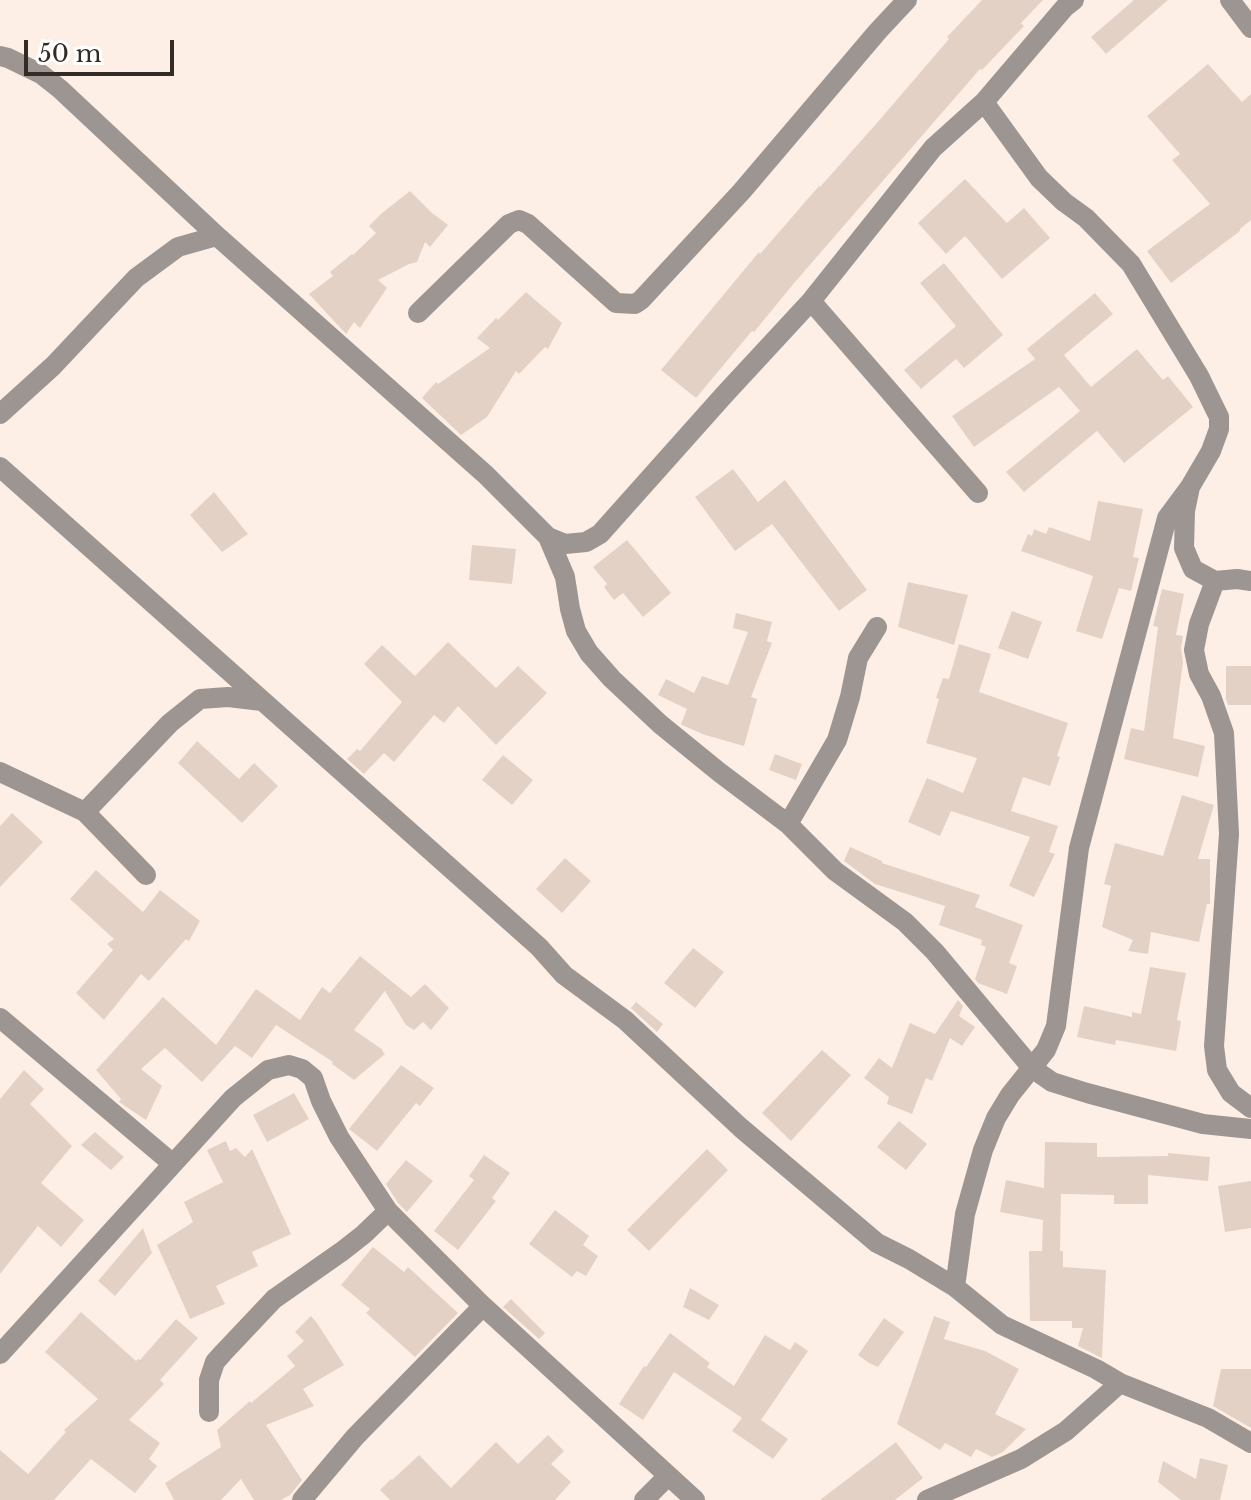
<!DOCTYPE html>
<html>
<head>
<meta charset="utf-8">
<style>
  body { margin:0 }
  #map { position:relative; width:1251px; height:1500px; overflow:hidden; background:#feefe6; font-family:"Libre Baskerville",serif }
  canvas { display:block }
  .scale { position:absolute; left:24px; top:40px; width:150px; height:36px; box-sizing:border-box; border:4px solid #322b26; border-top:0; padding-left:10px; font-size:24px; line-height:28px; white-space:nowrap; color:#322b26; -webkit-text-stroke:6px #fff; paint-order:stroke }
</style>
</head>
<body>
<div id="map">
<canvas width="1251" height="1500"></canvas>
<div class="scale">50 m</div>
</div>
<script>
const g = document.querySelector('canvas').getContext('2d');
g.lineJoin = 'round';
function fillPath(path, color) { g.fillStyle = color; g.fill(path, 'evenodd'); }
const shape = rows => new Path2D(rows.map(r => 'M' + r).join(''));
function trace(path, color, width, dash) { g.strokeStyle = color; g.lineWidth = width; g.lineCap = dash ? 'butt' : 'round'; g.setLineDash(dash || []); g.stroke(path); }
const building = shape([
  [982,0,1043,0,1021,23,1024,26,982,70,980,69,795,282,754,332,752,331,696,398,661,370,759,252,760,254,819,186,820,187,876,124,949,39,947,37],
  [1134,0,1168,0,1106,54,1091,37],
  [1208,64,1242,102,1251,94,1251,220,1240,229,1240,231,1171,283,1147,251,1210,204,1172,160,1180,154,1147,116],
  [965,179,1007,223,1024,208,1050,238,1002,279,965,236,946,254,918,223],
  [410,191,431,212,448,225,430,247,425,242,417,262,409,264,378,280,387,288,360,328,354,322,346,334,309,294,333,276,330,272,352,254,353,255,376,233,369,226,382,213],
  [944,263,1003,335,964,368,956,359,921,389,904,370,956,326,920,283],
  [526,292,562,323,548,349,545,347,519,374,516,371,487,417,461,435,422,398,436,382,438,384,490,348,477,338,496,318,498,320],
  [1095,293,1113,314,1064,355,1091,387,1137,349,1163,380,1168,376,1193,407,1124,463,1097,431,1024,492,1006,472,1080,411,1059,387,974,447,952,416,1035,359,1027,349],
  [733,469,758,502,785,480,867,590,839,611,772,524,735,551,695,497],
  [214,492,248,534,222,552,190,515],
  [1098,501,1143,509,1133,557,1139,558,1131,591,1119,588,1102,639,1076,631,1093,576,1021,551,1028,534,1032,536,1034,529,1046,534,1049,527,1090,541],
  [627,540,671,593,643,617,623,593,614,600,604,587,607,584,593,567],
  [472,545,516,549,512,584,469,580],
  [908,582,968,595,954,645,898,627],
  [1162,589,1184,594,1176,635,1183,636,1181,648,1183,662,1173,738,1205,746,1198,777,1124,759,1131,728,1144,731,1158,627,1153,626],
  [1012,611,1042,622,1028,659,998,648],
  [736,613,772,622,767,641,772,643,751,697,757,699,744,746,705,735,682,725,681,724,687,709,658,695,666,679,694,693,702,676,728,685,748,632,733,628],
  [448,642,496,688,518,666,547,693,496,745,458,706,444,723,434,715,394,762,384,753,364,774,347,759,357,749,360,751,402,702,364,664,382,645,415,676],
  [959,644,991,654,979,692,1068,723,1057,756,1060,757,1050,786,1023,777,1011,811,1058,826,1049,852,1055,854,1034,897,1009,886,1030,837,951,811,940,836,908,822,927,778,963,793,977,758,926,743,939,699,936,698,943,678,949,679],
  [1226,666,1251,666,1251,705,1228,705,1226,699],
  [197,741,239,779,254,763,278,786,242,823,178,763],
  [775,754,802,764,796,780,769,770],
  [503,755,533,780,512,805,482,780],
  [1182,795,1214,805,1198,859,1210,859,1210,904,1207,904,1199,942,1151,932,1148,954,1128,951,1133,940,1102,927,1111,886,1104,884,1115,843,1163,856],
  [12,813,43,842,0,887,0,826],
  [850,847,882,861,882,863,980,895,975,907,1023,925,1009,963,1017,966,1007,994,978,983,975,979,986,947,981,945,982,940,939,925,945,906,875,884,844,861],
  [565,858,591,881,562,913,536,889],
  [96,870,143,912,160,890,200,921,189,941,186,939,149,981,141,974,104,1020,76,993,113,950,107,944,114,939,70,899],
  [693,948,724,972,695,1008,664,983],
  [360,956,411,997,425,984,449,1008,431,1030,423,1022,414,1030,406,1025,385,991,354,1030,383,1050,382,1051,385,1054,354,1080,332,1064,333,1062,276,1025,252,1058,235,1046,202,1082,165,1048,141,1069,162,1086,146,1120,119,1102,121,1099,96,1070,163,997,216,1045,256,989,300,1020,322,987,330,993],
  [1150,967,1186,973,1177,1020,1181,1021,1176,1051,1116,1040,1115,1045,1077,1037,1084,1006,1132,1017,1132,1012,1141,1014],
  [958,1000,963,1006,959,1016,975,1027,962,1046,950,1038,932,1081,926,1078,912,1114,887,1104,889,1097,864,1078,879,1058,892,1068,910,1023,935,1034],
  [636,1002,663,1024,657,1032,631,1008],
  [822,1050,851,1075,791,1141,762,1113],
  [401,1065,434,1088,420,1106,416,1103,377,1151,349,1129],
  [24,1070,44,1089,30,1104,72,1146,41,1183,84,1220,61,1247,38,1226,0,1274,0,1099],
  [294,1093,309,1119,267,1142,253,1115],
  [899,1121,927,1144,906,1170,877,1147],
  [95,1132,124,1157,111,1170,81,1145],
  [226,1141,230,1151,236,1148,245,1157,252,1149,291,1234,252,1252,258,1266,216,1286,225,1304,190,1319,157,1245,193,1222,184,1202,223,1182,207,1150],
  [1045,1142,1097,1143,1097,1157,1168,1156,1168,1153,1210,1157,1208,1181,1148,1175,1148,1204,1114,1204,1114,1195,1061,1194,1060,1251,1063,1251,1063,1267,1106,1270,1102,1358,1078,1346,1083,1328,1072,1328,1072,1321,1030,1321,1029,1251,1042,1251,1043,1220,1000,1212,1006,1180,1044,1188],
  [707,1149,728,1170,649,1251,627,1230],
  [484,1155,510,1173,492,1198,496,1201,458,1250,434,1231,474,1180,469,1176],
  [406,1160,433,1181,407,1212,398,1203,386,1184],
  [1251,1181,1251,1228,1225,1232,1218,1186],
  [555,1210,589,1236,583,1245,598,1256,586,1276,577,1271,572,1277,529,1244],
  [143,1228,152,1253,115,1296,98,1281],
  [373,1247,404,1272,408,1267,458,1313,415,1357,366,1313,370,1309,341,1285],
  [690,1288,719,1305,709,1320,683,1307],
  [511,1299,545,1333,539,1339,503,1307],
  [81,1312,136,1361,138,1359,140,1360,176,1319,198,1338,160,1380,164,1384,129,1420,160,1443,149,1459,157,1466,135,1493,91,1459,54,1500,0,1500,0,1450,28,1474,66,1432,64,1430,98,1399,45,1352],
  [311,1316,317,1323,344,1365,303,1389,314,1406,266,1425,302,1480,290,1495,281,1500,254,1500,241,1479,221,1500,174,1500,165,1483,221,1447,217,1430,250,1401,251,1403,295,1366,287,1356,304,1341,295,1332],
  [934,1316,950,1322,944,1339,985,1351,1019,1369,995,1414,1026,1429,1003,1452,992,1457,976,1449,971,1457,945,1443,940,1450,897,1424],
  [884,1318,904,1332,878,1367,869,1363,858,1355],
  [670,1333,710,1363,707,1367,734,1386,765,1335,790,1350,795,1342,808,1351,761,1420,788,1439,773,1459,732,1431,742,1418,674,1372,643,1420,619,1404,644,1366,646,1367],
  [1221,1369,1251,1369,1251,1428,1213,1406],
  [548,1435,564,1451,551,1464,571,1482,555,1500,390,1500,380,1490,391,1479,392,1480,419,1455,451,1488,496,1442,518,1464],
  [896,1442,923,1478,895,1500,820,1500],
  [1200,1458,1228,1465,1220,1500,1181,1500,1158,1482,1163,1461,1196,1479]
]);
const minor = shape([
  [1230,0,1251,28],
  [0,56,8,58,41,74,60,89,217,236,486,475,548,537,565,544,586,542,600,534,724,395,811,301,933,148,984,102,1065,7,1074,0],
  [984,102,1039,178,1064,202,1086,218,1131,264,1199,376,1219,417,1219,429,1211,451,1190,487,1185,511,1184,548,1193,569,1215,581,1237,579,1251,581],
  [811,301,978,493],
  [418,313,509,224,519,220,528,224,616,303,635,304,641,300,742,191,878,31,907,0],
  [0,414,53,366,136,278,178,247,217,236],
  [0,467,539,947,564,975,625,1020,741,1128,877,1243,909,1259,955,1287,1002,1325,1096,1369,1120,1383,1208,1418,1251,1443],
  [548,537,565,577,570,609,576,631,589,653,612,679,660,724,719,772,788,824,835,871,905,922,935,952,1032,1068,1052,1082,1087,1093,1203,1124,1251,1129],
  [1215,581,1199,624,1194,650,1199,674,1211,696,1224,733,1229,834,1214,1046,1217,1070,1231,1093,1251,1108],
  [0,772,85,812,146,875],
  [85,812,170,723,200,699,228,697,262,701],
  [788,824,837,740,850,697,858,658,877,627],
  [0,1018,173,1164],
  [955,1287,965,1214,983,1150,996,1118,1010,1095,1046,1050,1056,1026,1079,848,1167,518,1190,487],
  [0,1354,233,1098,268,1070,289,1065,302,1069,313,1078,321,1101,339,1137,388,1211,483,1306,695,1500],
  [209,1412,209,1380,215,1362,223,1353,274,1299,341,1252,364,1234,388,1211],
  [302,1500,355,1437,483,1306],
  [644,1500,668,1476],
  [927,1500,1021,1459,1066,1431,1120,1383]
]);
fillPath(building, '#e4d1c6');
trace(minor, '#9d9591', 20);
</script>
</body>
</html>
